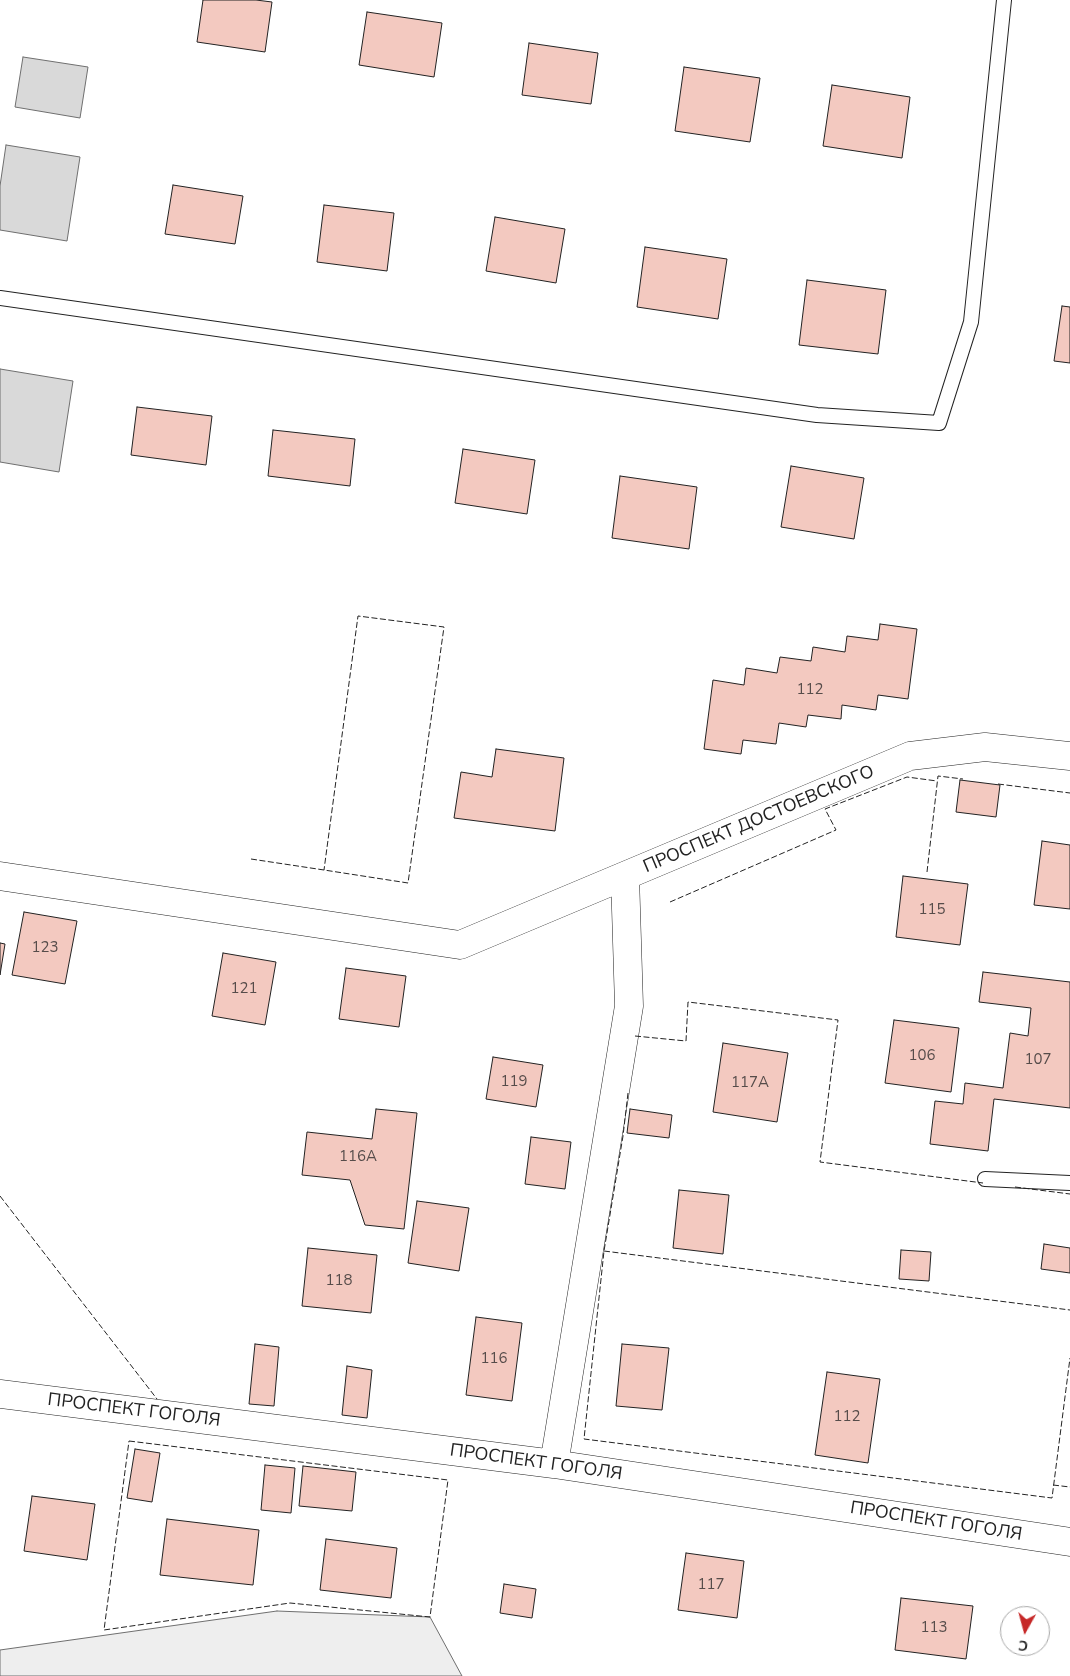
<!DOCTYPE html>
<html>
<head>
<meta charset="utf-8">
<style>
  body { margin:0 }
  #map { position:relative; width:1070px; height:1676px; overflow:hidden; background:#fff; font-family:"Nunito Sans",sans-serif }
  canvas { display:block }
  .north { position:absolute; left:1000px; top:1606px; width:50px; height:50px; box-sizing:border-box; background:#fff; border:1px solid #a7a7a7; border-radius:50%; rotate:187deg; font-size:14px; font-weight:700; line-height:20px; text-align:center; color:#222 }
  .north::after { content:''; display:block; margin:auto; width:18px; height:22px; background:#c62828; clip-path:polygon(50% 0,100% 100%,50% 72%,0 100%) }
</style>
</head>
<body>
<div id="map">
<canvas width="1070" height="1676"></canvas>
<div class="north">С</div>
</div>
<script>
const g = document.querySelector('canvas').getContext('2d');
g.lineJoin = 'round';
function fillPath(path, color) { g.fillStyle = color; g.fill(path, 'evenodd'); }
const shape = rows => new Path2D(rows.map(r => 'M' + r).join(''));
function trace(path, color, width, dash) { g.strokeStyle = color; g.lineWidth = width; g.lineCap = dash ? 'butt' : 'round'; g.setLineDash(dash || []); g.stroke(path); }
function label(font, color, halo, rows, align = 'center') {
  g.font = font + ' "Nunito Sans",sans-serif'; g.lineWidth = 4; g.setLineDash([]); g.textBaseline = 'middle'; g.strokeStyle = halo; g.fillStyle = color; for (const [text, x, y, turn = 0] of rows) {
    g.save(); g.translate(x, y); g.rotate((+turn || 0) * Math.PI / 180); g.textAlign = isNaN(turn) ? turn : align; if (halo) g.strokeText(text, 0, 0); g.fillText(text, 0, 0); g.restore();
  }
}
const green = shape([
  [277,1611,430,1617,462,1676,0,1676,0,1650,277,1611]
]);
const water = shape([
  [23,57,88,67,80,118,15,107,23,57],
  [6,145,80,157,67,241,0,230,0,186,6,145],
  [0,369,73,381,59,472,0,462,0,369]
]);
const building = shape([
  [203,0,256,0,272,2,265,52,197,42,203,0],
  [367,12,442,23,434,77,359,65,367,12],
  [529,43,598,53,591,104,522,95,529,43],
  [684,67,760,78,750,142,675,131,684,67],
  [832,85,910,97,902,158,823,146,832,85],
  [173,185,243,196,235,244,165,234,173,185],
  [324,205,394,213,387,271,317,262,324,205],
  [495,217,565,229,556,283,486,271,495,217],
  [645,247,727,259,718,319,637,307,645,247],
  [807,280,886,290,878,354,799,345,807,280],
  [1062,306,1070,307,1070,363,1054,361,1062,306],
  [137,407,212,416,206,465,131,455,137,407],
  [273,430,355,439,350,486,268,476,273,430],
  [463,449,535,460,527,514,455,503,463,449],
  [791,466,864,478,854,539,781,527,791,466],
  [620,476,697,487,689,549,612,538,620,476],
  [880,624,917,629,908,699,878,695,876,710,842,705,841,719,808,715,806,727,779,723,776,744,743,740,741,754,704,749,713,680,744,685,746,668,777,673,780,657,811,661,813,647,845,652,847,636,878,640,880,624],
  [496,749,564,758,555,831,454,818,461,772,492,777,496,749],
  [960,780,1000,785,996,817,956,812,960,780],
  [1042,841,1070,845,1070,909,1034,905,1042,841],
  [903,876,968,884,960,945,896,937,903,876],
  [24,912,77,921,65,984,12,975,24,912],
  [0,943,5,944,0,975,0,943],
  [223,953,276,962,265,1025,212,1016,223,953],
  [346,968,406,976,399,1027,339,1019,346,968],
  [983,972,1070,982,1070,1108,994,1099,988,1151,930,1144,935,1101,963,1104,965,1083,1003,1088,1010,1033,1028,1036,1031,1008,979,1002,983,972],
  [894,1020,959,1028,951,1092,885,1083,894,1020],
  [723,1043,788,1053,777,1122,713,1112,723,1043],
  [493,1057,543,1065,536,1107,486,1099,493,1057],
  [376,1109,417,1113,404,1229,365,1225,350,1180,302,1175,307,1132,372,1139,376,1109],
  [630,1109,672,1115,669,1138,627,1133,630,1109],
  [531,1137,571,1142,565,1189,525,1184,531,1137],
  [679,1190,729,1195,723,1254,673,1248,679,1190],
  [417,1201,469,1208,459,1271,408,1263,417,1201],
  [1044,1244,1070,1248,1070,1273,1041,1269,1044,1244],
  [308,1248,377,1255,371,1313,302,1306,308,1248],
  [901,1250,931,1252,929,1281,899,1279,901,1250],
  [476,1317,522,1323,512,1401,466,1395,476,1317],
  [255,1344,279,1347,274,1406,249,1404,255,1344],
  [622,1344,669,1348,662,1410,616,1406,622,1344],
  [347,1366,372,1370,367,1418,342,1415,347,1366],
  [827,1372,880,1379,868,1463,815,1455,827,1372],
  [135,1449,160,1453,152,1502,127,1498,135,1449],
  [265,1465,295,1468,291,1513,261,1510,265,1465],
  [303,1466,356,1472,352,1511,299,1506,303,1466],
  [32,1496,95,1504,87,1560,24,1551,32,1496],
  [167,1519,259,1530,253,1585,160,1575,167,1519],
  [326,1539,397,1548,391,1598,320,1590,326,1539],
  [686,1553,744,1561,737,1618,678,1610,686,1553],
  [504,1584,536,1589,532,1618,500,1613,504,1584],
  [901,1598,973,1606,966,1659,895,1650,901,1598]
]);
const service = shape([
  [0,298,817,415,939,423,971,322,1004,0],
  [985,1179,1070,1183]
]);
const minor = shape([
  [0,876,460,945,910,756,985,747,1070,756],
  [0,1394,554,1464,1070,1542],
  [554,1464,629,1006,625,876]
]);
const fence = shape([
  [998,784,1070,793],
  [251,859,324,870,408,883,444,627,358,616,324,870],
  [927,872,938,776,963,779],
  [670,902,836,830,825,809,907,777,937,781],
  [635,1036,686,1041,688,1002,838,1020,820,1162,983,1183],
  [628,1093,623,1136,604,1251,584,1439,1052,1498,1070,1358],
  [1015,1187,1070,1194],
  [0,1196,157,1399],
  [604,1251,1070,1310],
  [129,1441,448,1480,430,1617,290,1603,104,1630,129,1441],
  [1053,1485,1070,1487]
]);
const numberNames = [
  ["112",810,690],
  ["115",932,910],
  ["123",45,948],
  ["121",244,989],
  ["106",922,1056],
  ["107",1038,1060],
  ["119",514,1082],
  ["117А",750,1083],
  ["116А",358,1157],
  ["118",339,1281],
  ["116",494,1359],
  ["112",847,1417],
  ["117",711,1585],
  ["113",934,1628]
];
const streetNames = [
  ["ПРОСПЕКТ ДОСТОЕВСКОГО",759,820,-23],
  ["ПРОСПЕКТ ГОГОЛЯ",134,1411,7],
  ["ПРОСПЕКТ ГОГОЛЯ",536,1463,8],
  ["ПРОСПЕКТ ГОГОЛЯ",936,1522,9]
];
fillPath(green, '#eee');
trace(green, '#6f6f6f', 1);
fillPath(water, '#d9d9d9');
trace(water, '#6f6f6f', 1);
fillPath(building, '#f3c9c0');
trace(building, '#222', 1);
trace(service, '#222', 16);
trace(minor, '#222', 29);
trace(service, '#fff', 14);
trace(minor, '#fff', 28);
trace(fence, '#222', 1, [6, 2.5]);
label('15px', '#564c4a', null, numberNames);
label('18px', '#222', '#fff', streetNames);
</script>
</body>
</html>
